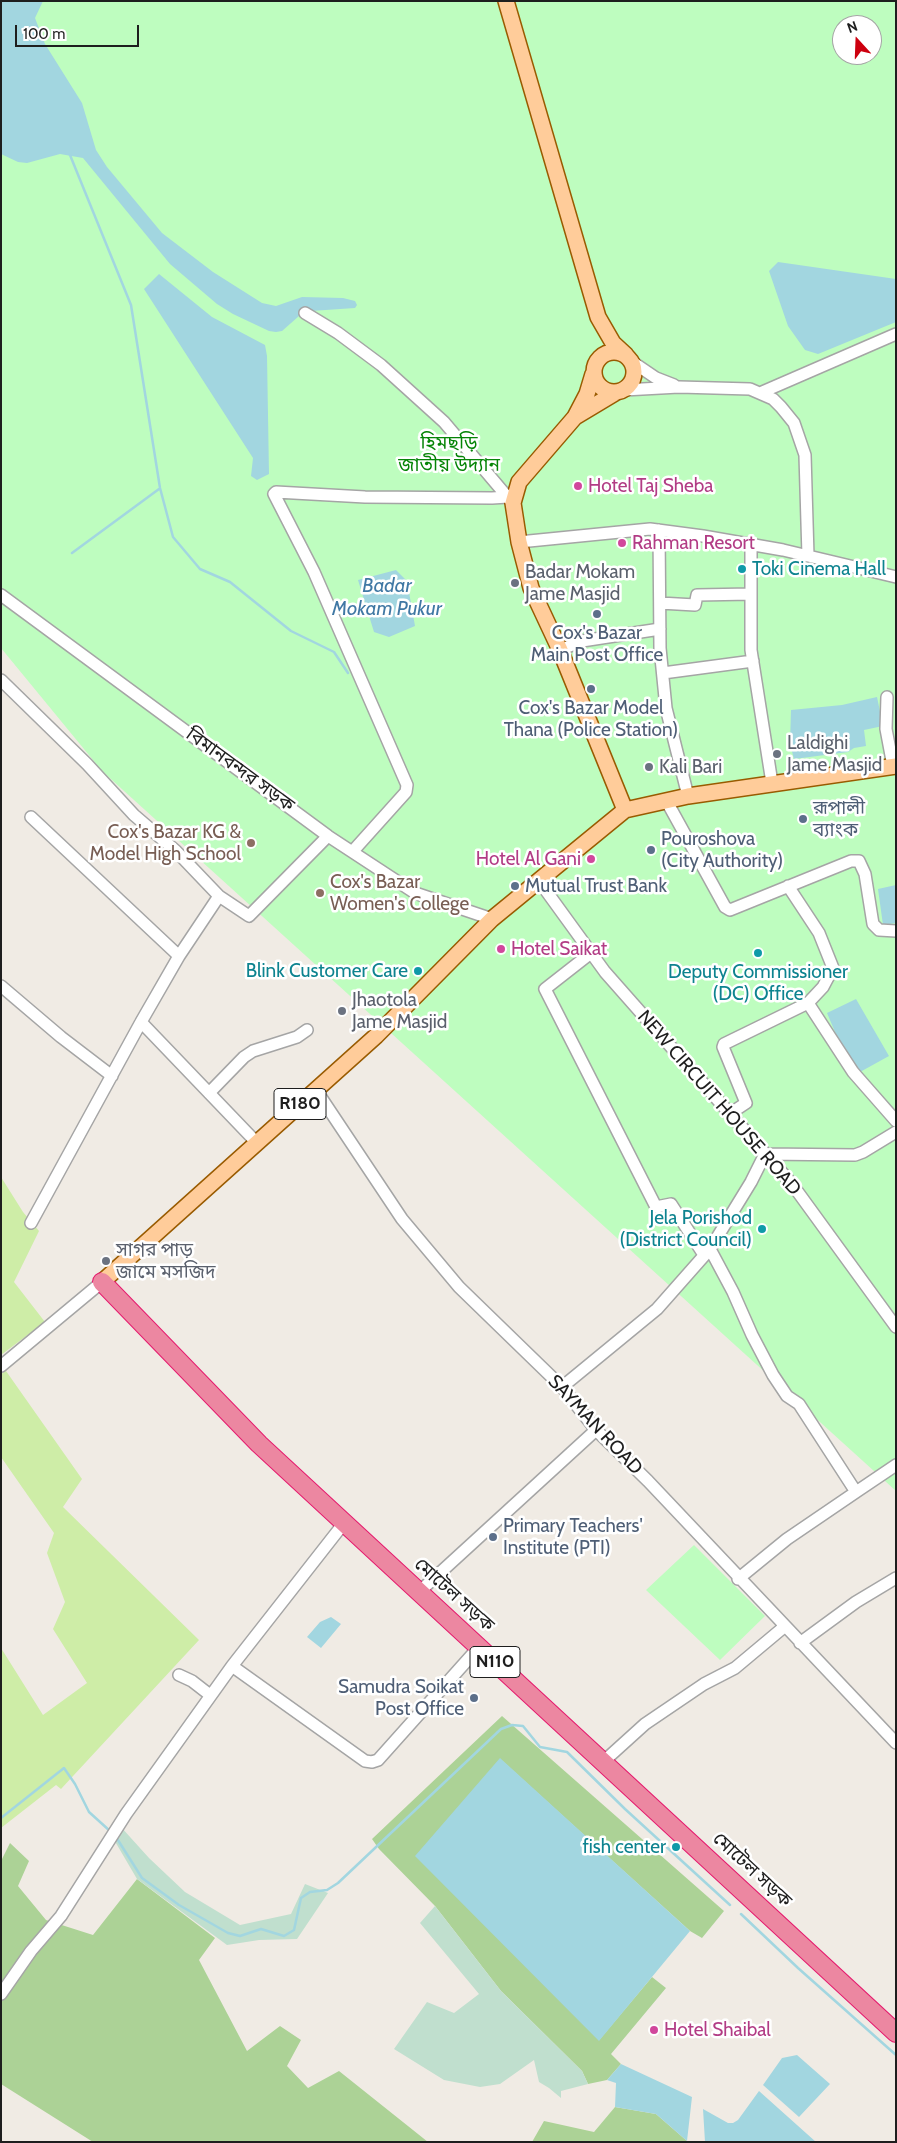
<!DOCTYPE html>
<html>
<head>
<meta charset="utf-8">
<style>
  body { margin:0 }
  #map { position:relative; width:897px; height:2143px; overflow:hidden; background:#f0ebe4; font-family:Cabin,sans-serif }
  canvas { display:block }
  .frame { position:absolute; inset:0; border:2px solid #1e1e1e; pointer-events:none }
  .north { position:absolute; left:832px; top:15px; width:50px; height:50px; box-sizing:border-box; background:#fff; border:1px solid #a5a5a5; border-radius:50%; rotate:340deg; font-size:14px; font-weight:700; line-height:20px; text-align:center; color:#1e1e1e }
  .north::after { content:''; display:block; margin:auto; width:18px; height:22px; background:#cd000f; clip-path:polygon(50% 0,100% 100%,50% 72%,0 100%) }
  .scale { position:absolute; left:15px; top:25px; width:124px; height:22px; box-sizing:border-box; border:2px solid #1e1e1e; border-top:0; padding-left:6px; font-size:15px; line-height:18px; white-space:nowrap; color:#1e1e1e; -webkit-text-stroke:4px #fff; paint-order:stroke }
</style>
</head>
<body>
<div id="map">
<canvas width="897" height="2143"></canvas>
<div class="frame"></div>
<div class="north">N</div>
<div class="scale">100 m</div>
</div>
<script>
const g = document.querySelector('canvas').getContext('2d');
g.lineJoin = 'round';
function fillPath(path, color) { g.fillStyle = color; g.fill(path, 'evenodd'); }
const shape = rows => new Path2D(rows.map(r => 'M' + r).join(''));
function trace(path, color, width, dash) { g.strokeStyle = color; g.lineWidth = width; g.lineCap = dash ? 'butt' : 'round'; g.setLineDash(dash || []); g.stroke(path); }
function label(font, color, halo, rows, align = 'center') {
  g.font = font + ' Cabin,"Noto Sans Bengali",sans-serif'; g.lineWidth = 5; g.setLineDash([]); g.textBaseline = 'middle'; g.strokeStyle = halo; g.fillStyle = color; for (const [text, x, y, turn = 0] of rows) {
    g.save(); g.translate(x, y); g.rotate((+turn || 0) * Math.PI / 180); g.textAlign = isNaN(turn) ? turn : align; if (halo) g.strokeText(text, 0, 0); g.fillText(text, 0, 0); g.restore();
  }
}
const grass = shape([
  [1,1177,23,1212,39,1231,14,1282,45,1322,1,1355],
  [6,1371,82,1479,63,1507,199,1640,61,1789,56,1785,1,1828,1,1648,43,1715,87,1683,53,1629,65,1602,47,1553,54,1533,1,1457,1,1374]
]);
const forest = shape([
  [502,1716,724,1911,702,1938,690,1931,500,1759,599,2040,652,1977,666,1988,611,2054,621,2064,607,2080,588,2084,582,2071,501,1991,435,1906,379,1849,372,1839],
  [10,1843,29,1861,18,1886,46,1920,93,1935,137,1879,215,1938,199,1960,247,2051,280,2026,301,2040,287,2066,308,2088,339,2071,428,2142,93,2142,1,2084,1,1861],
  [615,2107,656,2114,687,2141,532,2142,544,2121,594,2132]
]);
const wetland = shape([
  [121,1827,149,1858,185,1892,240,1925,291,1914,305,1884,328,1893,297,1939,259,1940,227,1945,137,1879,113,1838],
  [435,1906,501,1991,582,2071,588,2084,561,2091,561,2098,549,2088,539,2082,534,2060,500,2084,480,2087,444,2080,394,2049,427,2002,454,2013,479,1994,420,1923]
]);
const park = shape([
  [1,1,896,1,896,1491,102,771,1,648],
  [842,25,872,25,872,55,842,55],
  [694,1545,765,1616,720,1660,646,1590]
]);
const water = shape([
  [1,1,43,1,35,18,45,44,82,103,96,150,107,167,162,233,213,272,262,303,276,306,302,297,343,298,355,301,357,305,355,308,311,311,299,316,282,331,276,332,269,331,233,314,217,304,170,264,83,158,60,154,27,163,18,162,1,154],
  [778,262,896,279,896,322,818,354,805,350,788,326,769,271],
  [159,274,212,317,265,345,267,356,269,474,257,480,251,476,253,458,144,289],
  [396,570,407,581,415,626,389,637,374,632,358,580],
  [877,697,883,726,864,730,866,746,854,748,848,752,794,759,790,744,791,710,842,705],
  [896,885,896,923,883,925,878,889],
  [856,999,889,1056,860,1072,838,1039,827,1013],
  [331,1617,341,1624,321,1648,307,1637,320,1622],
  [500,1758,690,1931,599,2041,415,1856],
  [797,2055,830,2084,799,2117,763,2085,782,2058],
  [621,2064,692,2097,687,2141,656,2114,615,2107,616,2083,607,2080],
  [759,2091,816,2142,705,2142,703,2109,728,2123,733,2123,738,2120]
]);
const stream = shape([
  [70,155,131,305,160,488,173,537,200,569,230,582,291,631,334,652,348,673],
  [72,553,159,489],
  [1,1818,64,1768,75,1784,89,1812,110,1831],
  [116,1837,142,1878,179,1905,228,1933,240,1936,261,1929,284,1936,294,1930,301,1898,310,1892,327,1890,338,1883,501,1729,512,1725,523,1726,540,1747,567,1752,625,1809,730,1905],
  [741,1914,798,1968,896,2055]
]);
const minor = shape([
  [305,313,338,333,381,365,444,422,510,500],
  [631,361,656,378,674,385],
  [624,390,679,387,750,389,773,399,781,407,794,423,805,455,808,556],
  [760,393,896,334],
  [659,530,660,648,666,708,688,796],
  [519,542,650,529,703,536,783,550,896,577],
  [751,544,751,650,772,783],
  [1,595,328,836,415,893,492,919],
  [660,603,695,605,697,595,751,594],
  [560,650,582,641,660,629],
  [663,673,753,661],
  [1,680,87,764,134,815,176,851,219,896,249,916,328,836],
  [887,697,886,729,893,766],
  [666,800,725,907,730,910,851,861,859,861,865,874,873,924,879,930,896,931],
  [31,817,179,956],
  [353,851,406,792,407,785,314,572,274,494,276,492,365,497,492,498,508,497],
  [539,881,605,972,792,1184,896,1327],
  [591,953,545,989,656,1207,671,1204,704,1255],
  [1,986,61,1037,112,1076],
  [808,1003,853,1072,896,1121],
  [141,1022,257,1143],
  [316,1090,402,1219,459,1287,562,1387,596,1430,648,1481,896,1743],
  [209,1093,244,1057,253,1051,297,1037,307,1030],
  [731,1113,746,1103,723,1047,724,1044,808,1003,823,987,833,968,819,933,788,886],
  [31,1223,141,1022,179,956,219,896],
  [710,1249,733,1292,752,1335,773,1375,787,1396,799,1404,856,1492,896,1465],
  [1,1366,102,1282],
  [562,1387,657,1309,710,1249,751,1182,765,1154,855,1155,863,1152,896,1132],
  [344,1523,232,1666,365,1761,372,1762,378,1760,479,1647],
  [738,1579,787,1539,856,1492],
  [419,1592,596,1430],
  [800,1643,856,1602,896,1578],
  [179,1675,192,1681,210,1695],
  [603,1762,645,1724,704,1684,735,1668,784,1627],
  [1,1994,31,1951,61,1916,126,1814,232,1666]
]);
const major = shape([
  [506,1,598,317,613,343,626,355],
  '594 372a20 20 0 1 1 40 0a20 20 0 1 1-40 0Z',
  [593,374,587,394,575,417,519,482,513,503,519,542,531,588,560,650,625,810],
  [575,417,615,393],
  [102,1282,376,1036,492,919,625,810,688,796,896,766]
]);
const highway = shape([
  [102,1282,259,1444,896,2033]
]);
const markers = [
  [578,486,5,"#d1479c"],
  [622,543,5,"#d1479c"],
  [742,569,5,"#0f9aa8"],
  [515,583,5,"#6b7280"],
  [597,614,5,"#5c6f8a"],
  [591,689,5,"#5c6f8a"],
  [777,754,5,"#6b7280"],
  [649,767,5,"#6b7280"],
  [803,819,5,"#5c6f8a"],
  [251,843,5,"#8d6e63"],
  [651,850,5,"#5c6f8a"],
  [591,859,5,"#d1479c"],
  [515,886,5,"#5c6f8a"],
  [320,893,5,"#8d6e63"],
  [501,949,5,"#d1479c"],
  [758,953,5,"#0f9aa8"],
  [418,971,5,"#0f9aa8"],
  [342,1011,5,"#6b7280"],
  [762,1229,5,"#0f9aa8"],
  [106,1261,5,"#6b7280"],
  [493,1537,5,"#5c6f8a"],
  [474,1698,5,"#5c6f8a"],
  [676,1847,5,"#0f9aa8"],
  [654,2030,5,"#d1479c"]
];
const shields = [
  [300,1104,52],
  [495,1662,50]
];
const shieldNames = [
  ["R180",300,1104],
  ["N110",495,1662]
];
const parkNames = [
  ["হিমছড়ি",449,443],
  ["জাতীয় উদ্যান",449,465]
];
const hotelNames = [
  ["Hotel Taj Sheba",588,486],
  ["Rahman Resort",632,543],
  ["Hotel Al Gani",581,859,"right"],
  ["Hotel Saikat",511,949],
  ["Hotel Shaibal",664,2030]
];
const cultureNames = [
  ["Toki Cinema Hall",752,569,"left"],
  ["Blink Customer Care",408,971],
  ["Deputy Commissioner",758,972,"center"],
  ["(DC) Office",758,994,"center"],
  ["Jela Porishod",752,1218],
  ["(District Council)",752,1240],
  ["fish center",666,1847]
];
const worshipNames = [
  ["Badar Mokam",525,572],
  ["Jame Masjid",525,594],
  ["Laldighi",787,743],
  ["Jame Masjid",787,765],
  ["Kali Bari",659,767],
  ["Jhaotola",352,1000],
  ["Jame Masjid",352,1022],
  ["সাগর পাড়",116,1250],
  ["জামে মসজিদ",116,1272]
];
const serviceNames = [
  ["Cox's Bazar",597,633,"center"],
  ["Main Post Office",597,655,"center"],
  ["Cox's Bazar Model",591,708,"center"],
  ["Thana (Police Station)",591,730,"center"],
  ["রূপালী",813,808],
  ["ব্যাংক",813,830],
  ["Pouroshova",661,839],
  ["(City Authority)",661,861],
  ["Mutual Trust Bank",525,886],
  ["Primary Teachers'",503,1526],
  ["Institute (PTI)",503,1548],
  ["Samudra Soikat",464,1687,"right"],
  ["Post Office",464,1709,"right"]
];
const streetNames = [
  ["বিমানবন্দর সড়ক",240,770,36],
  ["NEW CIRCUIT HOUSE ROAD",719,1103,49],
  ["SAYMAN ROAD",595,1425,47],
  ["মোটেল সড়ক",454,1595,42],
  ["মোটেল সড়ক",752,1870,43]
];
const educationNames = [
  ["Cox's Bazar KG &",241,832],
  ["Model High School",241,854],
  ["Cox's Bazar",330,882,"left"],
  ["Women's College",330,904,"left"]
];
const waterNames = [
  ["Badar",387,586],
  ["Mokam Pukur",387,609]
];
fillPath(grass, '#ceeda7');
fillPath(forest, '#acd296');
fillPath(wetland, '#c0dfce');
fillPath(park, '#befdbf');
fillPath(water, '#a2d6e0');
trace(stream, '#a2d6e0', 2.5);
trace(minor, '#a5a5a5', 14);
trace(major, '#995b00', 18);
trace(highway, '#e51a6e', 20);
trace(minor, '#fff', 11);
trace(major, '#ffcc9a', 15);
trace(highway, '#ec87a1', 18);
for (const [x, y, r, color] of markers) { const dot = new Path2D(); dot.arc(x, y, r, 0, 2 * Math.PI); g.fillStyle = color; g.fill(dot); trace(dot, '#fff', 2); }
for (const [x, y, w] of shields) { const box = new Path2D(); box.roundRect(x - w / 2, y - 15.5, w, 31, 4); g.fillStyle = '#fff'; g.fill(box); trace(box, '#1e1e1e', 1); }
label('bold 18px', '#1e1e1e', null, shieldNames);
label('19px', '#058406', '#fff', parkNames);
label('19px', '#b23c85', '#fff', hotelNames, 'left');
label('19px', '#0d838f', '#fff', cultureNames, 'right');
label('19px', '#5b616d', '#fff', worshipNames, 'left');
label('19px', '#4e5e75', '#fff', serviceNames, 'left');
label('19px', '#1e1e1e', '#fff', streetNames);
label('19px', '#785e54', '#fff', educationNames, 'right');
label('italic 20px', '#4078a4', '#fff', waterNames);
</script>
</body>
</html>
